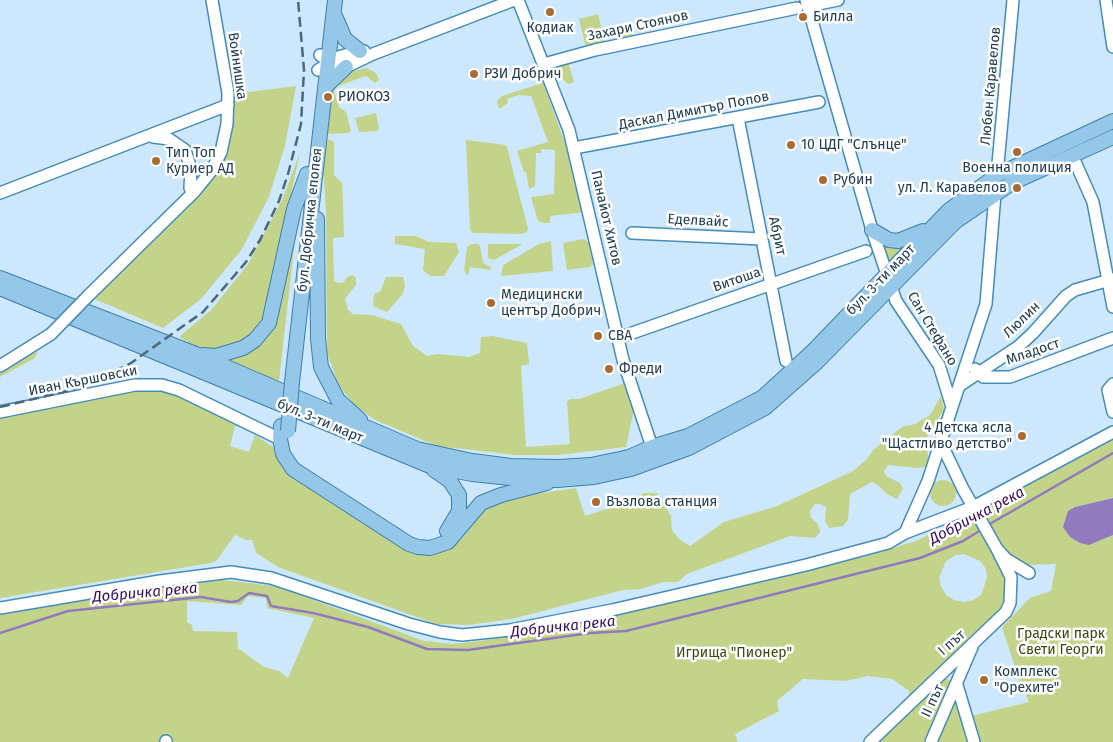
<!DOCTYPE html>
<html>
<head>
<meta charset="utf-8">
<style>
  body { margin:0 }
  canvas { display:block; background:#cde8fc }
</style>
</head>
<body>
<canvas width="1113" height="742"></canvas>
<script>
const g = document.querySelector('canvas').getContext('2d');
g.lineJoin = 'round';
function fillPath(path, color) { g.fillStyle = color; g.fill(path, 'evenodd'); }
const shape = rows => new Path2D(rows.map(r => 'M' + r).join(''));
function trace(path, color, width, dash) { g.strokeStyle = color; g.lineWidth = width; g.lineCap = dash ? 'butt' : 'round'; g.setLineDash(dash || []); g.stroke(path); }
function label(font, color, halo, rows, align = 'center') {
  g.font = font + ' "Fira Sans",sans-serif'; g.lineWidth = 5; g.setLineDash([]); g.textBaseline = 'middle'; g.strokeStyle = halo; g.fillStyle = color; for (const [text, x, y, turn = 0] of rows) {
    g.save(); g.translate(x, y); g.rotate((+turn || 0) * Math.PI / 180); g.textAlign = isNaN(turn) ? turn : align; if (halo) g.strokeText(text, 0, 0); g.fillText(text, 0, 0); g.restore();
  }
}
const green = shape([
  [598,14,605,43,586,48,579,19],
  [631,23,634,39,622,41,619,26],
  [568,62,574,82,568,84,563,79,555,78,551,66],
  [367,68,376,73,379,80,375,83,366,76,338,86,334,91,339,107,346,112,351,131,349,133,327,134,325,130,330,89,348,72],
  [543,83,564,140,585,212,550,216,550,223,544,223,538,221,531,197,554,194,555,150,541,149,541,153,536,153,535,186,529,189,526,172,524,172,517,151,548,142,531,96,519,95,507,99,508,103,499,109,497,101,502,96],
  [296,86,285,146,269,197,242,249,201,299,163,328,92,298,207,186,222,158,231,138,234,94],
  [376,113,379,128,377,131,359,132,355,118],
  [328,139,334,142,334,175,342,183,343,199,344,237,333,238,334,281,338,283,344,282,347,277,353,275,356,278,356,285,345,299,348,310,353,314,372,315,401,324,413,346,427,356,437,354,469,357,480,353,481,337,492,336,527,343,529,364,521,366,526,447,570,444,567,402,570,399,579,399,625,383,634,410,626,447,558,455,515,455,437,446,375,420,354,405,338,384,327,353,326,211,322,152],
  [466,140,506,145,507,147,528,229,527,232,522,234,473,233,470,230],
  [300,152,267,310,258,330,243,342,215,350,196,346,179,337,212,309,248,264,282,200],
  [298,213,279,381,222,359,255,348,267,336,273,325],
  [395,236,416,236,429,242,456,243,459,252,444,276,430,276,423,270,425,249,395,244],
  [584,239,589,243,593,264,590,267,567,270,563,243],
  [551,241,553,271,501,276,503,265,539,244],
  [883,242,906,245,889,264],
  [471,244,478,244,480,246,483,263,491,267,491,270,470,267,468,276,464,271,467,247],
  [488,244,523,244,494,260,488,258],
  [386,277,403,277,405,286,402,295,387,312,373,306,374,294,380,292],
  [38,351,35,358,0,377,0,371],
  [135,388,162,388,236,423,230,446,249,452,255,435,273,447,282,465,291,474,429,554,451,547,463,538,484,508,502,499,576,488,585,516,633,500,644,493,657,493,671,516,672,530,679,539,690,546,724,522,777,506,853,471,867,459,873,450,902,427,915,424,930,415,941,396,944,410,926,438,929,466,918,468,888,465,884,472,886,476,900,483,903,489,897,499,887,494,879,486,872,482,850,494,848,520,843,526,829,528,825,521,826,507,820,504,815,504,810,511,811,518,818,524,820,532,815,538,790,536,687,574,678,582,663,582,641,589,623,590,512,619,468,625,436,624,278,567,256,553,252,540,246,540,235,535,216,561,211,563,0,598,0,416],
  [1113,427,1113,498,1075,507,1089,545,1113,535,1113,742,876,742,900,722,940,677,963,684,971,716,1029,702,1021,685,1002,627,1030,598,1051,591,1056,564,1026,565,1010,557,999,545,977,501],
  '930 493a13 13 0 1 1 26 0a13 13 0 1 1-26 0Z',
  [967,516,972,519,1002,565,1006,596,1001,612,908,701,909,691,892,679,868,676,846,681,803,679,777,701,779,711,735,734,738,742,0,742,0,615,186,583,222,580,276,586,424,641,452,644,480,641,583,623,867,556,916,541],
  [964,554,980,561,986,569,987,578,981,595,973,600,964,602,954,600,946,595,941,586,939,578,946,561,956,555],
  [248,596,266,598,267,608,314,618,288,678,279,671,264,667,238,648,237,632,193,631,192,625,187,622,187,601,241,605]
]);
const water = shape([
  [1113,498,1113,535,1089,545,1080,543,1070,537,1063,527,1068,511,1075,507]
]);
const stream = shape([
  [988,525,1113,453],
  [0,633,68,611,201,597,231,602,238,601,249,593,267,596,271,606,313,613,368,627,427,649,468,650,590,633,626,631,920,558,963,541,981,530]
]);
const minor = shape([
  [518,0,569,130,623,360,652,447],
  [806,0,872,230,896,301,939,365,952,407,928,481,905,533],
  [1106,0,1113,47],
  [808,6,838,0],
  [320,55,335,66,346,67,373,54,514,0],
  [544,64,595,50,797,8],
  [318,70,338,57,360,51,364,51],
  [738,118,786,361],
  [153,137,169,139,185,150,191,169,190,188],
  [574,148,819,102],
  [1072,155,1093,202,1113,307],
  [997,175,1013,0],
  [0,193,228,105],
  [632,233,762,239],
  [89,295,194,192,212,170,221,152,227,124,228,93,212,0],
  [618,338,866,251],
  [0,366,51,334],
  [975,369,983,377,1010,377,1113,338],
  [1113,384,1108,390,1113,412],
  [959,386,1019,346,1033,333,1066,296,1075,290,1113,279],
  [952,407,986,304,995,194],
  [0,412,135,385,162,385,179,390,280,439],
  [941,443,963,489,997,549,1006,559,1029,573],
  [0,608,160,581,231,572,271,578,409,624,440,632,462,635,510,630,612,610,806,565,888,543,905,533,973,507,1113,432],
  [957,685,974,742],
  [166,741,166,742],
  [870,742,1006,612,1010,603,1011,577,997,549],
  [931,742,972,647]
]);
const major = shape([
  [335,16,345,39,360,51],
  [325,87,346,67],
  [317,219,318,339,321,367,338,400,360,420],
  [872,230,889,240,898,241,923,231],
  [0,278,196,354,417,449,472,461,511,466,559,467,591,465,629,457,652,447,688,436,763,397,811,353,948,211,997,175,1113,121],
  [0,288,430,466,472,474,511,478,557,480,594,477,631,469,689,448,765,408,817,362,955,222,1012,183,1113,137],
  [203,355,216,356,243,348,255,340,269,323,294,209,307,174],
  [292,382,335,0],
  [281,426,280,439,283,454,293,469,409,544,418,547,430,548,448,542,481,503,501,495,547,483],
  [434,470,450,481,459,495,459,511,447,531]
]);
const rail = shape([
  [0,407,71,390,106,376,131,363,203,312,246,262,260,240,279,201,288,174,301,124,304,70,298,0]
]);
const minorBridge = shape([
  [51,334,89,295]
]);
const majorBridge = shape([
  [288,431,292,382]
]);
const markers = [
  [550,12,5,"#aa6b33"],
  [803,17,5,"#aa6b33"],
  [474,74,5,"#aa6b33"],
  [328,97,5,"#aa6b33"],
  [791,145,5,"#aa6b33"],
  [1017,152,5,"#aa6b33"],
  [156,161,5,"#aa6b33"],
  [823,180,5,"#aa6b33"],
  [1017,188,5,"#aa6b33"],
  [491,303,5,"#aa6b33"],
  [598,336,5,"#aa6b33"],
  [609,369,5,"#aa6b33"],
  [1022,436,5,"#aa6b33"],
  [596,502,5,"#aa6b33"],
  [984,680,5,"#aa6b33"]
];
const poiNames = [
  ["Билла",813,17],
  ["Кодиак",550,28,"center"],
  ["РЗИ Добрич",484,74],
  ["РИОКОЗ",338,97],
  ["10 ЦДГ \"Слънце\"",801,145],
  ["Тип Топ",166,153],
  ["Куриер АД",166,169],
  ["Военна полиция",1017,168,"center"],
  ["Рубин",833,180],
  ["ул. Л. Каравелов",1007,188,"right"],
  ["Медицински",501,295],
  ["център Добрич",501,311],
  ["CBA",608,336],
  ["Фреди",619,369],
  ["4 Детска ясла",1012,428,"right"],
  ["\"Щастливо детство\"",1012,444,"right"],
  ["Възлова станция",606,502],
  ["Комплекс",994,672],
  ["\"Орехите\"",994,688]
];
const streetNames = [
  ["Захари Стоянов",638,26,-12],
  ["Войнишка",237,66,82],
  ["Любен Каравелов",991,86,-85],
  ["Даскал Димитър Попов",694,111,-11],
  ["Панайот Хитов",606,218,77],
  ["бул. Добричка епопея",310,220,-84],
  ["Еделвайс",698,221,3],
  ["Абрит",777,236,78],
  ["Витоша",737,280,-19],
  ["бул. 3-ти март",881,280,-46],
  ["Люлин",1022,320,-44],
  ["Сан Стефано",932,329,59],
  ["Младост",1033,352,-19],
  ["Иван Кършовски",83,381,-11],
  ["бул. 3-ти март",320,421,23],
  ["І път",952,643,-41],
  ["ІІ път",933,701,-65]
];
const parkNames = [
  ["Градски парк",1061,634],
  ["Свети Георги",1061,650],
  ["Игрища \"Пионер\"",734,653]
];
const waterNames = [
  ["Добричка река",977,516,-28],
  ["Добричка река",145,593,-5],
  ["Добричка река",563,627,-6]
];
fillPath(green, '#c3d48a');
fillPath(water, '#917abd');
trace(stream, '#917abd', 2.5);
trace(minor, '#458cb9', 14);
trace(major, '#3e7fa9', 16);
trace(minor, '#fff', 11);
trace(major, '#95c8e8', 14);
trace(rail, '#4c687c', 2.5, [10, 5]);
trace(minorBridge, '#458cb9', 14, []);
trace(majorBridge, '#3e7fa9', 16, []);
trace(minorBridge, '#fff', 11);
trace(majorBridge, '#95c8e8', 14);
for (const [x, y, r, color] of markers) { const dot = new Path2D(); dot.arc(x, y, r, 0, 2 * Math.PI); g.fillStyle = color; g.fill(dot); trace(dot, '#fff', 2); }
label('14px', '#203d51', '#fff', poiNames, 'left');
label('14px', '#203d51', '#fff', streetNames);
label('14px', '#3d470d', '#fff', parkNames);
label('italic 15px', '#350d5f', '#fff', waterNames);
</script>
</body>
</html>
